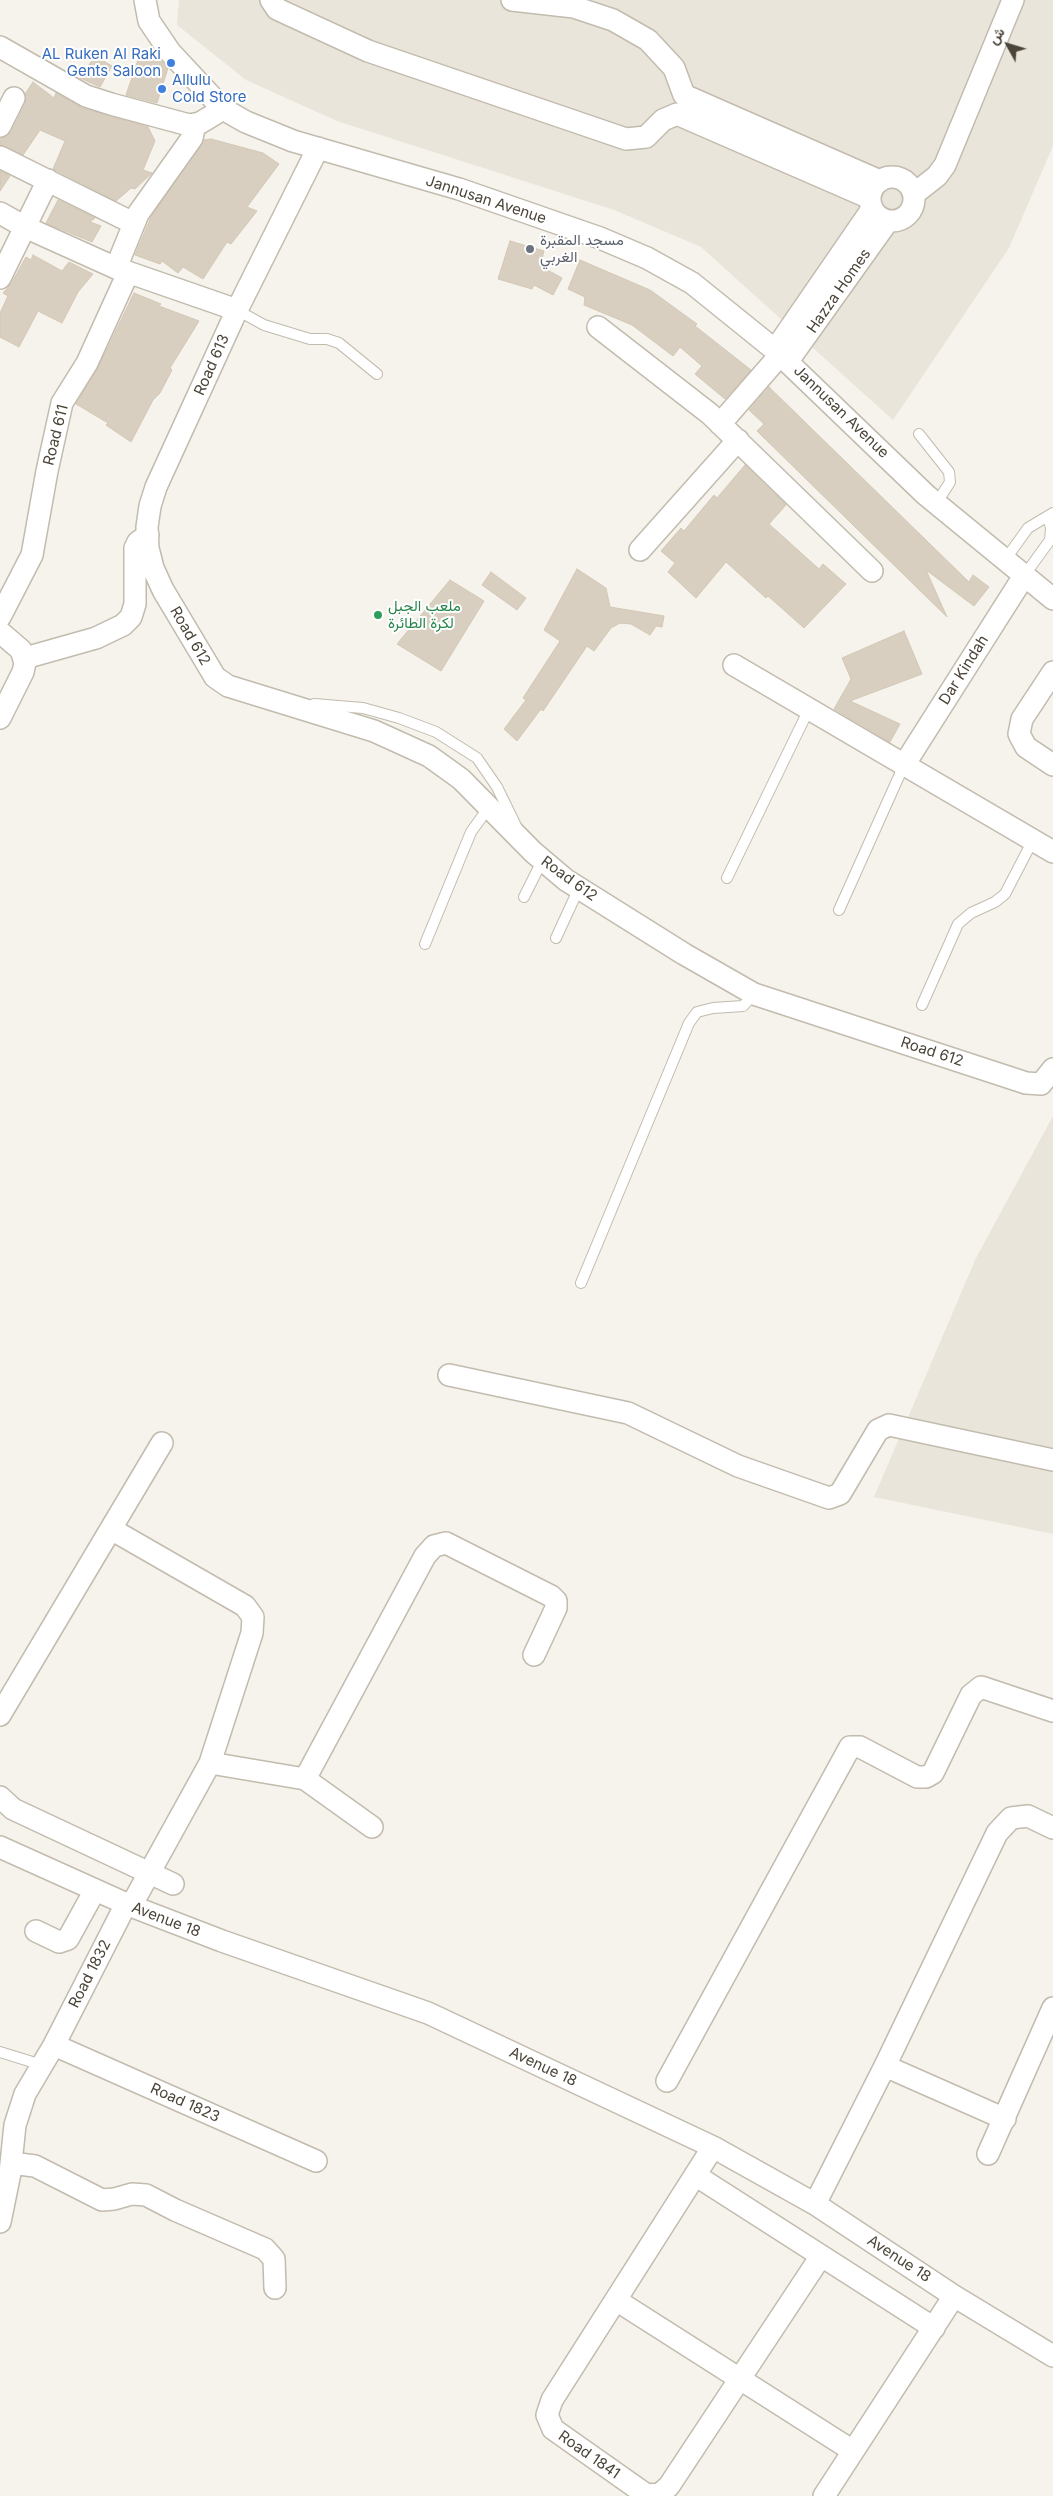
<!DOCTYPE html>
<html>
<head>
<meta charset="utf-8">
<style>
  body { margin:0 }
  #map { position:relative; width:1053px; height:2496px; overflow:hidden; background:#f6f3ec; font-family:Inter,Vazirmatn,sans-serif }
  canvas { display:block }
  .north { position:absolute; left:983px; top:20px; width:50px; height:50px; -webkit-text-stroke:4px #fff; paint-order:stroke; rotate:309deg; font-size:14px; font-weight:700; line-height:20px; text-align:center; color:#4b4439 }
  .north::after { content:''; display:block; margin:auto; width:18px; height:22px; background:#4b4439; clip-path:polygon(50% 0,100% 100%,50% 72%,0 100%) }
</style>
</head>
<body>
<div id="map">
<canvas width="1053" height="2496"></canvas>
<div class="north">ش</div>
</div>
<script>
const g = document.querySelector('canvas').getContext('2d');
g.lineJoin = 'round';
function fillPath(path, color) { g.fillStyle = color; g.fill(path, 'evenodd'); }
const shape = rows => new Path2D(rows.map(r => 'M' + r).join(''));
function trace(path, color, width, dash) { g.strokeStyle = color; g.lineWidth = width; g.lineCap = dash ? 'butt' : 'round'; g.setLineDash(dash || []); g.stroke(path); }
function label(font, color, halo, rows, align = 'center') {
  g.font = font + ' Inter,Vazirmatn,sans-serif'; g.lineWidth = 4; g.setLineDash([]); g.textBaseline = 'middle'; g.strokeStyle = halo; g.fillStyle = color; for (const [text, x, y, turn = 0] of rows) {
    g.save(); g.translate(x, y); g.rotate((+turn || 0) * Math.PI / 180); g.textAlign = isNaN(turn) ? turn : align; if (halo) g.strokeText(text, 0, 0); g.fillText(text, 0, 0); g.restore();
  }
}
const residential = shape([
  [179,0,1053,0,1053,146,1009,248,893,420,701,247,614,210,337,121,246,80,177,25],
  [1053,1116,1053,1534,874,1497,976,1258]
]);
const building = shape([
  [140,54,162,62,168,68,157,103,126,95,140,54],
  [95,56,112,66,100,87,80,78,95,56],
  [33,82,54,98,56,93,82,108,148,127,155,141,143,170,152,173,135,189,131,188,116,201,53,169,65,141,40,130,23,155,0,145,1,138,11,132,25,104,25,94,33,82],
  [211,139,263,153,279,164,247,207,257,211,231,244,227,242,203,279,183,267,178,273,162,261,160,264,135,255,151,217,204,140,211,139],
  [0,171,10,176,0,191,0,171],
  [58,200,95,218,90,222,101,226,92,242,46,223,58,200],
  [510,241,544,251,540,266,562,278,553,295,534,285,532,289,498,279,510,241],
  [33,255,62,271,69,262,93,274,78,292,62,323,38,311,19,347,0,337,0,313,8,296,3,293,11,284,26,257,31,260,33,255],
  [580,260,650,290,697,324,695,326,751,370,725,399,695,374,702,366,680,347,673,356,632,325,584,305,585,297,568,289,580,260],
  [134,293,161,304,159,306,199,321,170,368,172,370,160,393,153,400,131,442,106,425,108,423,76,404,98,368,134,293],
  [769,387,969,582,973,575,989,587,974,606,926,570,947,617,757,431,764,424,749,410,769,387],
  [745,465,786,505,769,524,819,569,823,564,846,584,804,628,768,596,766,598,726,562,696,598,668,572,675,563,661,551,681,528,684,531,714,495,717,498,745,465],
  [577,569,606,588,610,607,664,616,662,627,656,626,650,635,631,624,620,623,611,628,594,651,587,646,543,711,541,709,517,741,504,729,526,700,523,698,560,641,544,630,577,569],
  [491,572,526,598,517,610,482,585,491,572],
  [450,580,484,601,441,671,397,644,450,580],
  [904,631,922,674,850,701,900,724,890,742,834,709,851,679,842,658,904,631]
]);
const service = shape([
  [237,310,264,325,310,339,327,339,339,343,377,374],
  [919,434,949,472,950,482,936,504],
  [1005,560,1028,528,1053,513],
  [1024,576,1050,540,1051,528,1048,517],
  [314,704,363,708,399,718,436,732,477,758,497,787,516,826],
  [727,878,809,709],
  [524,897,542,861],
  [839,910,904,765],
  [556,938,579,888],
  [425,944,471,832,489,807],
  [922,1005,958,924,971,913,995,902,1005,894,1033,840],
  [581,1283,689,1023,697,1012,713,1008,743,1006,754,994],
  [0,2052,42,2065]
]);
const minor = shape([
  [145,0,149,21,170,52,223,109,246,122,293,141,459,189,600,238,647,258,692,283,775,350,926,495,1053,599],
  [271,0,277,9,368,51,626,139,646,137,663,120,677,114,870,198],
  [512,0,574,7,613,20,648,40,674,68,684,95,880,181],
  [0,47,86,96,111,104,189,125,200,123,223,109],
  [0,126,14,98],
  [318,148,237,310,156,487,150,506,147,527,148,548,153,568,163,590,215,677,228,686,374,731,429,756,461,779,533,852,566,880,684,954,754,994,1026,1083,1041,1084,1053,1069],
  [0,157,133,223],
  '870 199a22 22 0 1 1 44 0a22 22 0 1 1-44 0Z',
  [914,194,937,176,945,165,1013,0],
  [0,213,25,227,116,268,237,310],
  [116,268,138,214,192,138,195,124],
  [0,278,48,180],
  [598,327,710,414,872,571],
  [775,350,872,209],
  [788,361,888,221],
  [720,424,781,354],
  [640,550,738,440],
  [0,617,32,555,47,471,62,403,87,363,128,273],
  [0,632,21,650,25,663,23,672,0,718],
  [25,658,96,638,123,625,131,617,135,604,135,548,138,542,148,535],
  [734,665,1053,852],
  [1053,672,1022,719,1019,734,1026,747,1053,765],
  [904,765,1024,576],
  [449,1375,628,1413,738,1466,829,1498,840,1494,878,1430,889,1425,1053,1460],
  [111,1529,245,1606,253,1617,252,1633,210,1763,131,1906],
  [0,1715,162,1443],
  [210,1763,305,1779,372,1827],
  [305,1779,425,1556,434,1546,446,1543,551,1596,556,1601,556,1608,534,1655],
  [0,1797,13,1809,173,1884],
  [0,1847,131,1906,222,1941,428,2013,713,2147,815,2204,954,2296,1053,2356],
  [36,1931,59,1942,68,1939,95,1890],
  [54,2045,316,2161],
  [885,2066,1005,2119],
  [667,2081,850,1747,860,1747,917,1777,926,1777,933,1773,971,1695,981,1687,1053,1711],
  [713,2147,552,2400,547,2415,553,2429,641,2491,647,2495,660,2494,669,2486,821,2256],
  [988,2154,1053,2008],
  [11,2163,35,2166,102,2200,114,2199,132,2194,146,2195,175,2210,265,2249,274,2259,275,2288],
  [695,2175,934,2328],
  [815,2204,885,2066,997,1833,1011,1818,1028,1816,1053,1828],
  [0,2222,10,2173,15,2125,25,2094,54,2045,126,1904],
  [616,2300,853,2451],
  [824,2496,954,2296]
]);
const markers = [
  [171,63,5,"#3f7fe0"],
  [162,89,5,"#3f7fe0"],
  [530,249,5,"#6b7280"],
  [378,615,5,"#2e9e5b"]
];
const shopNames = [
  ["AL Ruken Al Raki",161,54],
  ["Gents Saloon",161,71],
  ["Allulu",172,80,"left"],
  ["Cold Store",172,97,"left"]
];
const streetNames = [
  ["Jannusan Avenue",486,200,18],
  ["Hazza Homes",839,291,-55],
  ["Road 613",212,365,-66],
  ["Jannusan Avenue",841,412,44],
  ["Road 611",56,435,-76],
  ["Road 612",190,636,60],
  ["Dar Kindah",964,670,-58],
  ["Road 612",569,879,36],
  ["Road 612",932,1052,18],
  ["Avenue 18",166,1920,21],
  ["Road 1832",90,1974,-63],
  ["Avenue 18",543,2067,25],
  ["Road 1823",185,2103,24],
  ["Avenue 18",899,2259,33],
  ["Road 1841",589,2455,35]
];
const worshipNames = [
  ["مسجد المقبرة",540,240],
  ["الغربي",540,257]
];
const leisureNames = [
  ["ملعب الجبل",388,606],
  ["لكرة الطائرة",388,623]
];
fillPath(residential, '#eae5da');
fillPath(building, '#d8cfc1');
trace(building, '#d3c7b4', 1);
trace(service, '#c2bbae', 12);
trace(minor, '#c2bbae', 24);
trace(service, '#fff', 10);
trace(minor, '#fff', 21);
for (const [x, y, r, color] of markers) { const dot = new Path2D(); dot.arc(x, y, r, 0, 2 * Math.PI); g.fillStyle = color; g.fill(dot); trace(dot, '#fff', 2); }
label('15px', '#366cbe', '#fff', shopNames, 'right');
label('15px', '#4b4439', '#fff', streetNames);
label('15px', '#5b616d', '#fff', worshipNames, 'left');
label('15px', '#27864d', '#fff', leisureNames, 'left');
</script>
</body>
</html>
